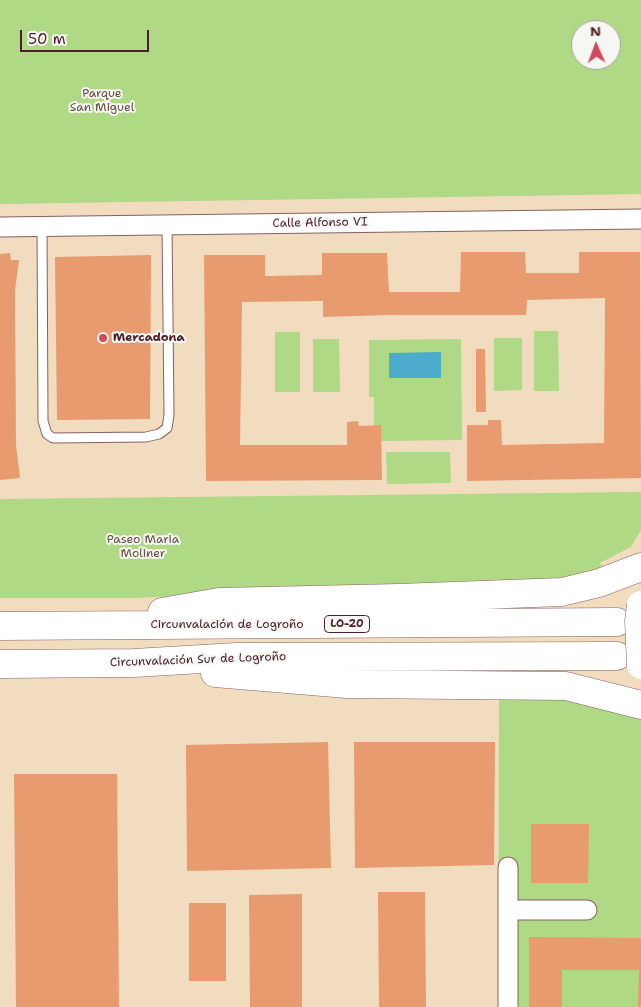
<!DOCTYPE html>
<html>
<head>
<meta charset="utf-8">
<style>
  body { margin:0 }
  #map { position:relative; width:641px; height:1007px; overflow:hidden; background:#f2dcbf; font-family:"Shantell Sans",sans-serif }
  canvas { display:block }
  .north { position:absolute; left:571px; top:20px; width:50px; height:50px; box-sizing:border-box; background:#f6f6f2; border:1px solid #b1a0a2; border-radius:50%; rotate:358deg; font-size:14px; font-weight:700; line-height:20px; text-align:center; color:#4a1f2b }
  .north::after { content:''; display:block; margin:auto; width:18px; height:22px; background:#d1495b; clip-path:polygon(50% 0,100% 100%,50% 72%,0 100%) }
  .scale { position:absolute; left:20px; top:30px; width:129px; height:22px; box-sizing:border-box; border:2px solid #4a1f2b; border-top:0; padding-left:6px; font-size:15px; line-height:18px; white-space:nowrap; color:#4a1f2b; -webkit-text-stroke:4px #f6f6f2; paint-order:stroke }
</style>
</head>
<body>
<div id="map">
<canvas width="641" height="1007"></canvas>
<div class="north">N</div>
<div class="scale">50 m</div>
</div>
<script>
const g = document.querySelector('canvas').getContext('2d');
g.lineJoin = 'round';
function fillPath(path, color) { g.fillStyle = color; g.fill(path, 'evenodd'); }
const shape = rows => new Path2D(rows.map(r => 'M' + r).join(''));
function trace(path, color, width, dash) { g.strokeStyle = color; g.lineWidth = width; g.lineCap = dash ? 'butt' : 'round'; g.setLineDash(dash || []); g.stroke(path); }
function label(font, color, halo, rows, align = 'center') {
  g.font = font + ' "Shantell Sans",sans-serif'; g.lineWidth = 4; g.setLineDash([]); g.textBaseline = 'middle'; g.strokeStyle = halo; g.fillStyle = color; for (const [text, x, y, turn = 0] of rows) {
    g.save(); g.translate(x, y); g.rotate((+turn || 0) * Math.PI / 180); g.textAlign = isNaN(turn) ? turn : align; if (halo) g.strokeText(text, 0, 0); g.fillText(text, 0, 0); g.restore();
  }
}
const green = shape([
  [0,0,641,0,641,194,0,204],
  [581,30,611,30,611,60,581,60],
  [534,331,558,331,559,391,534,391],
  [275,332,300,332,300,392,275,392],
  [494,338,522,338,522,390,494,391],
  [313,339,339,339,340,392,313,392],
  [461,339,462,440,381,441,374,425,374,397,369,397,369,340],
  [386,452,450,452,451,483,387,484],
  [641,492,641,530,631,547,600,563,607,574,562,584,435,584,136,598,0,598,0,499],
  [543,692,641,717,641,1007,498,1007,499,698]
]);
const water = shape([
  [441,352,441,378,389,378,389,353]
]);
const building = shape([
  [461,252,525,252,526,273,579,273,579,252,640,252,641,478,467,481,467,425,488,425,488,420,501,420,502,445,604,443,605,298,527,300,526,315,389,315,323,317,323,301,242,302,240,445,347,445,347,422,358,421,359,426,381,425,382,480,206,481,204,255,265,255,265,276,322,275,322,253,387,253,389,292,460,292],
  [10,253,11,260,19,260,15,290,16,445,20,478,0,480,0,254],
  [151,255,150,419,57,420,55,257],
  [476,349,485,349,486,412,476,412],
  [328,742,331,868,187,871,186,745],
  [354,742,495,742,494,865,355,868],
  [14,774,117,774,119,1007,16,1007],
  [531,824,589,824,588,883,531,883],
  [378,892,425,892,426,1007,379,1007],
  [302,894,302,1007,250,1007,249,895],
  [189,903,226,903,226,981,189,981],
  [529,937,641,938,641,1007,638,1007,639,970,562,970,562,1007,529,1007]
]);
const lane = shape([
  [42,226,43,421,47,434,53,438,146,437,159,434,167,428,169,415,167,224]
]);
const street = shape([
  [0,227,641,219],
  [508,867,508,1007],
  [508,910,587,910]
]);
const highway = shape([
  [162,612,219,602,399,598,562,592,599,583,641,567],
  [0,626,617,622],
  [0,664,134,663,236,657,617,656],
  [215,673,347,684,566,686,641,705]
]);
const primaryBridge = shape([
  [641,605,639,621,641,665]
]);
const markers = [
  [103,338,5,"#d1495b"]
];
const shields = [
  [347,624,45]
];
const shieldNames = [
  ["LO-20",347,624]
];
const parkNames = [
  ["Parque",102,94],
  ["San Miguel",102,108],
  ["Paseo Maria",143,540],
  ["Moliner",143,554]
];
const streetNames = [
  ["Calle Alfonso VI",320,223,-1],
  ["Circunvalación de Logroño",227,625],
  ["Circunvalación Sur de Logroño",198,660,-2]
];
const poiNames = [
  ["Mercadona",113,338]
];
fillPath(green, '#afd984');
fillPath(water, '#4dabcc');
fillPath(building, '#e79b6e');
trace(lane, '#85615f', 11);
trace(street, '#85615f', 21);
trace(highway, '#85615f', 29);
trace(lane, '#fff', 9);
trace(street, '#fff', 19);
trace(highway, '#fff', 28);
trace(primaryBridge, '#85615f', 29, []);
trace(primaryBridge, '#fff', 28);
for (const [x, y, r, color] of markers) { const dot = new Path2D(); dot.arc(x, y, r, 0, 2 * Math.PI); g.fillStyle = color; g.fill(dot); trace(dot, '#f6f6f2', 2); }
for (const [x, y, w] of shields) { const box = new Path2D(); box.roundRect(x - w / 2, y - 8.5, w, 17, 4); g.fillStyle = '#f6f6f2'; g.fill(box); trace(box, '#4a1f2b', 1); }
label('bold 11px', '#4a1f2b', null, shieldNames);
label('12px', '#634e41', '#f6f6f2', parkNames);
label('12px', '#4a1f2b', '#f6f6f2', streetNames);
label('bold 12px', '#4a1f2b', '#f6f6f2', poiNames, 'left');
</script>
</body>
</html>
